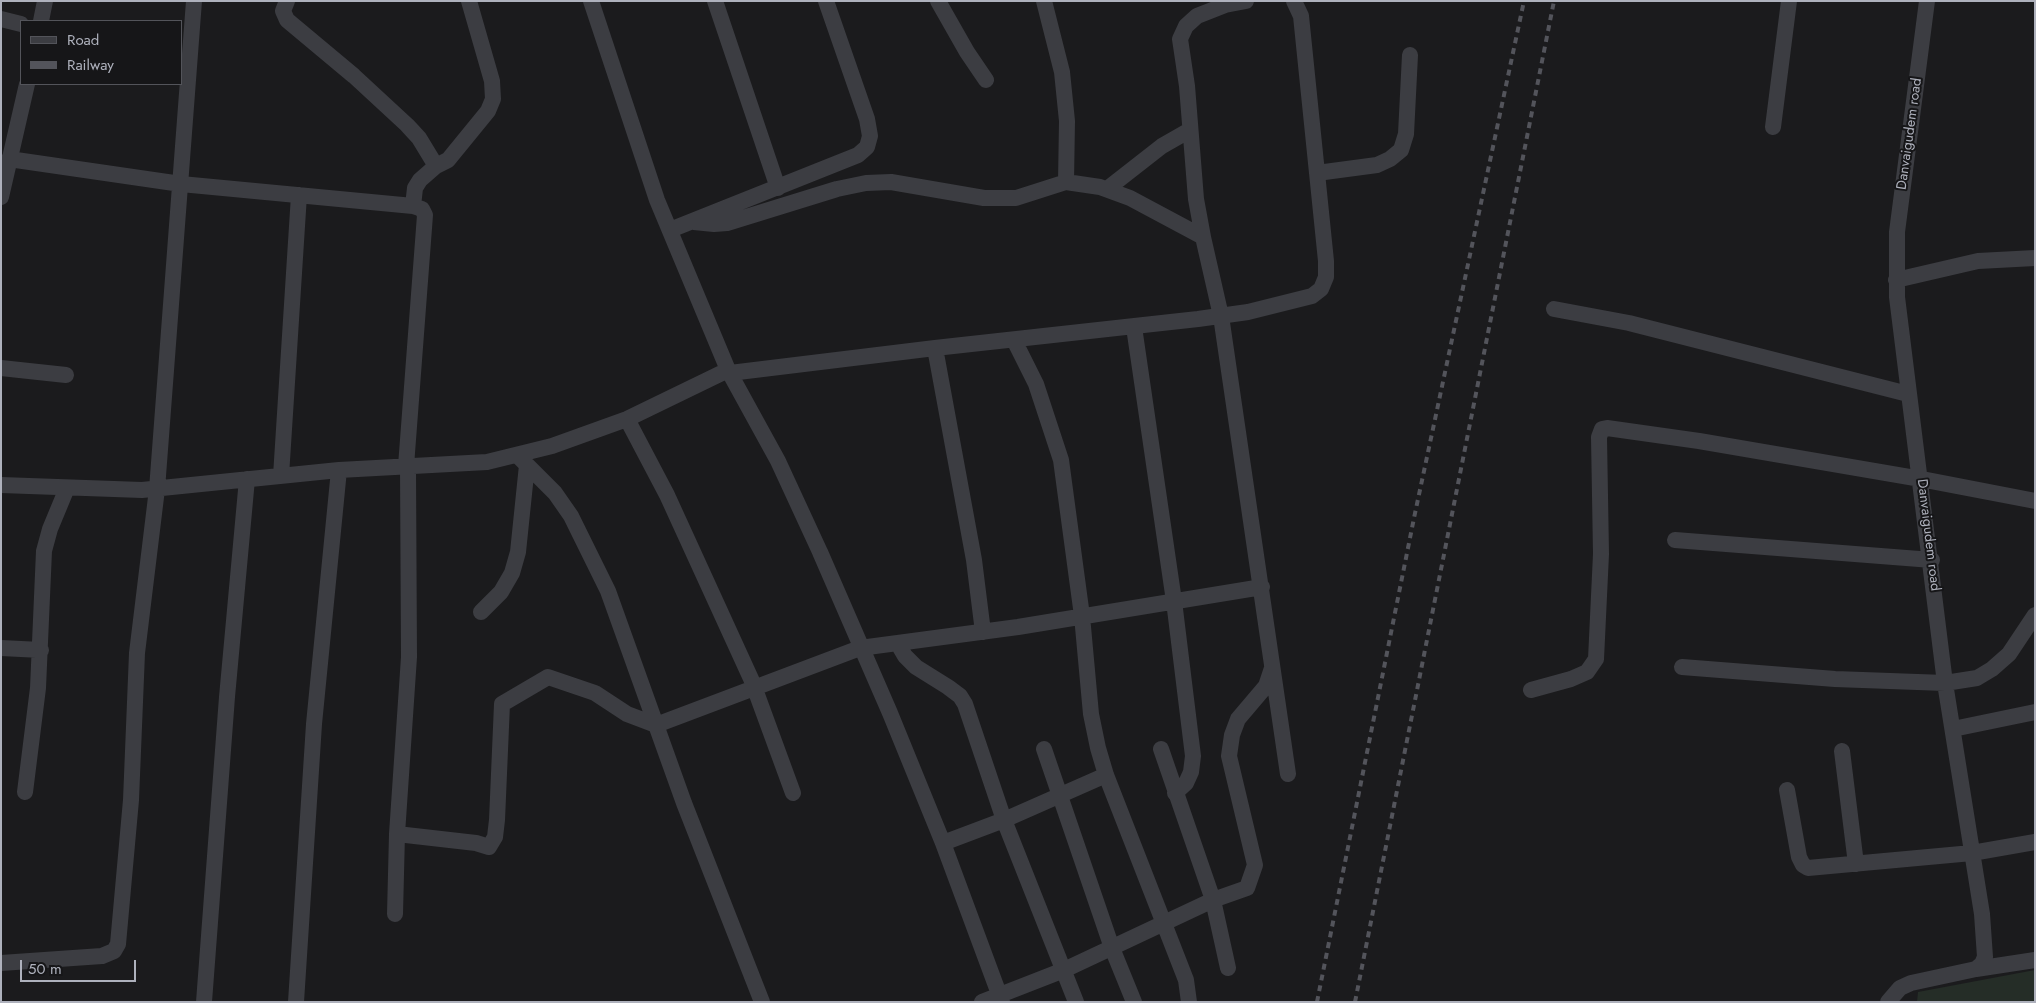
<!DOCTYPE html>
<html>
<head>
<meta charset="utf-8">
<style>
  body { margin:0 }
  #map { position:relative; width:2036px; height:1003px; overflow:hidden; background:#1b1b1d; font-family:Jost,sans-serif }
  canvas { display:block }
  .frame { position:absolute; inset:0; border:2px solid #aeb1bc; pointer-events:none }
  .legend { position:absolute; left:20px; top:20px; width:162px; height:65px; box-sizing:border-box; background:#161618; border:1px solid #53545a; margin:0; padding:6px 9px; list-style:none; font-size:15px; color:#aeb1bc }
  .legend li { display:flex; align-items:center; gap:10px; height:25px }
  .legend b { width:25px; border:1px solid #53545a }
  .scale { position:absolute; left:20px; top:960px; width:116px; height:22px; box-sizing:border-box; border:2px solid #aeb1bc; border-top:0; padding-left:6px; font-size:15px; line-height:18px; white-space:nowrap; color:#aeb1bc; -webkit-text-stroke:4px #161618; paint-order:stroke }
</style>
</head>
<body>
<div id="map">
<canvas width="2036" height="1003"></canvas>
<div class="frame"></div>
<ul class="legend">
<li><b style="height:6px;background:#3c3d42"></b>Road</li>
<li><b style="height:6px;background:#53545b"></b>Railway</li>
</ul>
<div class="scale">50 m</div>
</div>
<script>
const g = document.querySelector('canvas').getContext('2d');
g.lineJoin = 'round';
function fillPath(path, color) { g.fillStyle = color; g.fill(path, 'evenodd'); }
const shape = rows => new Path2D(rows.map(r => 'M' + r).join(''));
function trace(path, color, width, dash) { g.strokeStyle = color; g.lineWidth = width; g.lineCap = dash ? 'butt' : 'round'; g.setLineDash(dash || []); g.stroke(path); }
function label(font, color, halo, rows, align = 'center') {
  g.font = font + ' Jost,sans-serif'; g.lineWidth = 4; g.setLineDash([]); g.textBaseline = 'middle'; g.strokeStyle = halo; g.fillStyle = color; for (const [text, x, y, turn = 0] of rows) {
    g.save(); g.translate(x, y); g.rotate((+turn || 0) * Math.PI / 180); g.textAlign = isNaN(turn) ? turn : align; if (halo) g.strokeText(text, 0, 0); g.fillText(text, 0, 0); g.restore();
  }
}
const green = shape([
  [2035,970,2035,1002,1917,1002,1918,992]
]);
const minor = shape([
  [287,1,283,11,287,20,354,76,407,125,419,138,436,166],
  [591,1,657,200,728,370,778,461,820,552,890,713,943,843,1002,1002],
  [715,1,778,188],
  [938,1,967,52,986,80],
  [1044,1,1062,72,1067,121,1066,182],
  [1,19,21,24],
  [41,21,45,1],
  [1773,127,1789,1],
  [9,159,181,184,413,206,422,209,425,215,406,466,408,469,409,657,397,834,395,914],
  [1317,173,1377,165,1390,159,1401,150,1406,134,1410,55],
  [1107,189,1162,146,1190,130],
  [1,197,27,84],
  [413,206,415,188,420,180,436,166,448,160,488,111,493,99,492,81,469,1],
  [694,222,714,224,727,223,837,189,866,183,891,182,984,198,1016,198,1066,182,1100,187,1130,198,1203,237,1221,316,1288,774],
  [670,230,858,155,867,147,870,136,867,119,826,1],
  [1203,237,1196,199,1187,86,1180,39,1186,26,1197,16,1225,5,1246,1],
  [1896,280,1978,261,2035,258],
  [1554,309,1629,323,1908,394],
  [1134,327,1174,601,1193,756,1191,772,1186,783,1175,793],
  [1014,340,1036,384,1061,460,1082,616,1091,714,1098,748,1106,775,1186,980,1189,1002],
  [935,348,974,560,983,632],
  [1,368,66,375],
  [730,373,935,348,1198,319,1248,312,1312,296,1321,289,1326,277,1326,261,1301,16,1294,1],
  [627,419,667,495,752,681,793,793],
  [517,455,555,493,571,516,608,591,684,803,762,1002],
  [281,476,299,195],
  [1,485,142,490,339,470,487,462,552,446,627,419,728,370],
  [1675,540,1932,560],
  [481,612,501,592,512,573,518,552,527,465],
  [898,644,905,656,916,667,948,687,960,696,965,704,1004,820,1076,1002],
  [1,648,41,650],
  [1682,667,1835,679,1945,683,1977,678,1992,669,2009,654,2035,615],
  [1531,690,1571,679,1587,672,1596,659,1601,554,1599,437,1602,429,1607,428,1699,441,1921,479,2035,501],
  [1953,729,2035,712],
  [1044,749,1112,948,1134,1002],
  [1161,749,1213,900,1228,968],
  [1842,751,1856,864],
  [1787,790,1799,857,1803,865,1808,868,1972,853,2035,842],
  [25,792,38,688,44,551,50,529,67,488],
  [397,834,476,843,489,847,495,837,497,820,502,704,548,677,595,693,627,714,656,725,860,648,1018,627,1262,587],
  [943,843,1004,820,1106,775],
  [1,963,102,956,114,951,118,944,131,800,137,653,157,489,194,1],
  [1976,969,2035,960],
  [204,1002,227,697,247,479],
  [296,1002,314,724,339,470],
  [982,1002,1064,970,1213,900,1247,888,1255,865,1229,756,1232,735,1238,719,1266,686,1272,668],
  [1888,1002,1900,988,1911,983,1976,969,1982,964,1985,957,1982,914,1945,683,1897,297,1897,232,1927,1]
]);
const rail = shape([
  [1317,1002,1414,518,1524,1],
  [1355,1002,1554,1]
]);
const streetNames = [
  ["Danvaigudem road",1910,134,-82],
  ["Danvaigudem road",1928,535,83]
];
fillPath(green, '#252d27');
trace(minor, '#3c3d42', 16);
trace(rail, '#53545b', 4, [6, 5]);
label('14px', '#aeb1bc', '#161618', streetNames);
</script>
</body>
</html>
